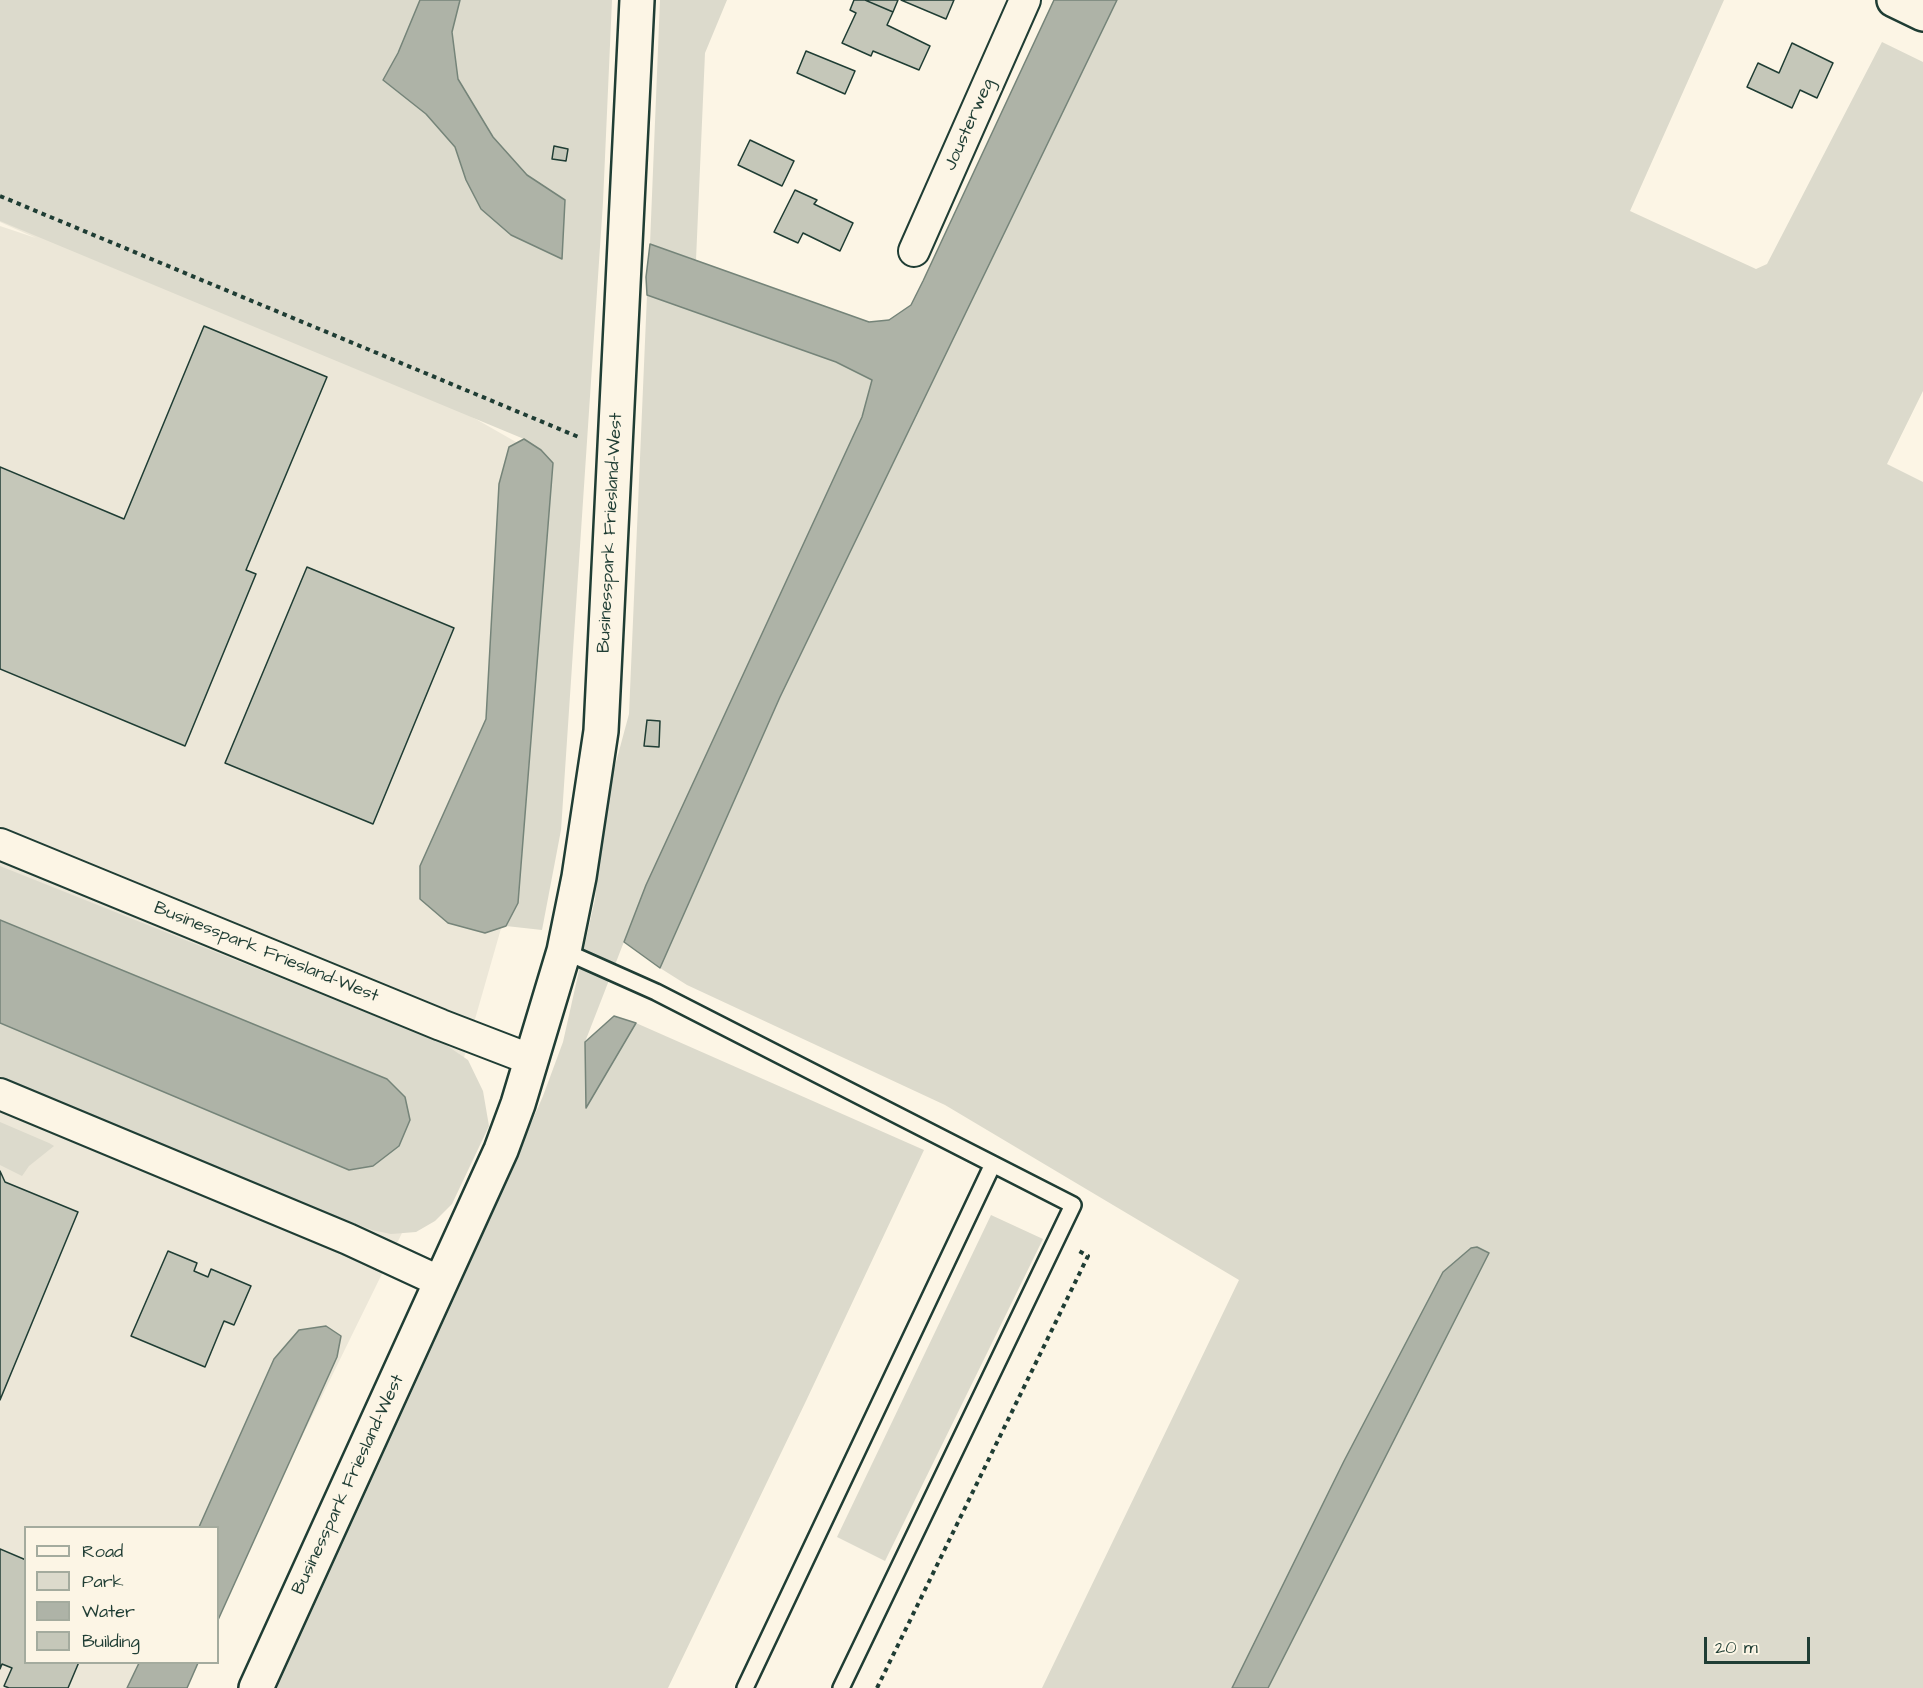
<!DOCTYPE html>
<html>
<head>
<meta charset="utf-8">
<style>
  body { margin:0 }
  #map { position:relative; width:1923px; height:1688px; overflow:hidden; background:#fcf5e5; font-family:"Architects Daughter",sans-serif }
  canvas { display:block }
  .legend { position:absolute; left:24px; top:1526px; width:195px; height:138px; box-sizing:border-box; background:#fcf5e5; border:2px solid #a4ab9e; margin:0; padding:8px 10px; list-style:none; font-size:18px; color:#1f3d34 }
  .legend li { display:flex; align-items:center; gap:12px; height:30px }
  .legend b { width:30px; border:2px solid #a4ab9e }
  .scale { position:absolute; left:1704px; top:1637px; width:106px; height:27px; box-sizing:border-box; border:3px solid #1f3d34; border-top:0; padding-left:8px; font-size:18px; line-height:21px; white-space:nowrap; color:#1f3d34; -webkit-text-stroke:4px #fcf5e5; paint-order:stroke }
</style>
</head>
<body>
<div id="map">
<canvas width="1923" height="1688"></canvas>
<ul class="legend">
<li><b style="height:8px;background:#fcf5e5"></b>Road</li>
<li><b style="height:16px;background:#dcdacc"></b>Park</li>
<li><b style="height:16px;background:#aeb3a7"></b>Water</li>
<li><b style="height:16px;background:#c5c7b9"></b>Building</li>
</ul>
<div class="scale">20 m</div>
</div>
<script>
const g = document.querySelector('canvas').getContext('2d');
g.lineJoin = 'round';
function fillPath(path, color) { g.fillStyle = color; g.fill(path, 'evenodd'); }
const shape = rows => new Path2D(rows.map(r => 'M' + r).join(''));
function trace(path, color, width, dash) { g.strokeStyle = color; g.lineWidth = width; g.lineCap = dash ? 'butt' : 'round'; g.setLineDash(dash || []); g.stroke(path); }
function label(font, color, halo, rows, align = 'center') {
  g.font = font + ' "Architects Daughter",sans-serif'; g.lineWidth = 6; g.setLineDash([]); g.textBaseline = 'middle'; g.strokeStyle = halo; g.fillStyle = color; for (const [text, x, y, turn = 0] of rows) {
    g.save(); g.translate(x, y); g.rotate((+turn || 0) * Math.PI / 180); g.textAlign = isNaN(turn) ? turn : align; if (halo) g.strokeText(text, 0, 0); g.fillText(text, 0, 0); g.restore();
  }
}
const built = shape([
  [0,0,348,346,537,454,502,925,459,1075,402,1233,218,1608,218,1528,26,1528,26,1662,191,1663,178,1688,0,1688,0,226,36,238,0,222]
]);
const green = shape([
  [0,0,420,0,398,53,383,80,426,114,455,147,466,180,561,259,565,200,527,175,493,137,458,79,452,32,460,0,612,0,603,202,561,830,542,930,506,926,518,903,553,463,541,450,524,439,0,221],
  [660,0,727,0,705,53,696,260,650,244],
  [1117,0,1724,0,1630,211,1756,269,1767,264,1882,42,1923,62,1923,391,1887,464,1923,482,1923,1688,1268,1688,1489,1253,1477,1247,1471,1248,1443,1272,1344,1461,1232,1688,1042,1688,1239,1280,945,1105,687,985,660,968,780,697],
  [647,295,836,362,872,380,862,417,646,885,585,1042,586,1107,636,1023,924,1150,806,1401,668,1688,277,1688,460,1286,543,1096,563,1042,595,899,605,803,629,714],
  [0,866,443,1043,468,1060,483,1091,489,1126,452,1204,435,1221,416,1232,391,1234,372,1230,287,1197,0,1077,0,1023,349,1170,387,1079,0,920],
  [0,1122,49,1143,54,1146,29,1166,22,1176,0,1165],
  [991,1215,1043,1239,885,1561,837,1537]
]);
const water = shape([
  [420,0,460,0,452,32,458,79,493,137,527,175,565,200,562,259,511,235,481,209,466,180,455,147,426,114,383,80,398,53,420,0],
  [1054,0,1117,0,780,697,660,968,624,942,646,885,862,417,872,380,836,362,647,295,646,277,650,244,869,322,889,320,911,305,923,281,1054,0],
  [524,439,541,450,553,463,518,903,506,926,485,933,448,923,420,899,420,866,486,719,499,484,509,447,524,439],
  [0,920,387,1079,405,1097,410,1120,399,1146,373,1166,349,1170,0,1023,0,920],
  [614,1016,636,1023,586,1108,585,1042,614,1016],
  [1477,1247,1489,1253,1268,1688,1232,1688,1344,1461,1443,1272,1471,1248,1477,1247],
  [326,1326,341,1336,337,1357,218,1620,218,1528,199,1527,274,1359,299,1330,326,1326],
  [139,1663,139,1662,198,1663,187,1688,127,1688,139,1663]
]);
const building = shape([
  [854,0,865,0,893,12,887,25,930,46,919,70,873,51,871,56,842,43,856,13,850,10,854,0],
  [865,0,898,0,893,12,865,0],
  [901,0,954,0,946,19,901,0],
  [1792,43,1833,63,1817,98,1800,90,1792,108,1747,87,1758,63,1779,73,1792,43],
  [806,51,855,71,845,94,797,73,806,51],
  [750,140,794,161,782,186,738,165,750,140],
  [554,146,568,149,566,161,552,159,554,146],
  [795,190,817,200,814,204,853,223,840,251,803,233,798,243,774,232,795,190],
  [204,326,327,377,246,570,256,574,185,746,0,669,0,467,124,519,204,326],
  [307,567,454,628,373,824,225,763,307,567],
  [647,720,660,721,659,747,644,746,647,720],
  [0,1171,5,1182,78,1212,0,1400,0,1171],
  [168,1251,197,1263,194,1271,208,1277,211,1269,251,1286,234,1325,224,1321,205,1367,131,1336,168,1251],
  [0,1549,26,1560,26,1662,79,1662,68,1688,9,1688,4,1686,12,1668,2,1664,0,1669,0,1549]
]);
const path = shape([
  [0,196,581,438],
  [877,1688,1088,1256,1079,1251]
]);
const lane = shape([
  [564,951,656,992,1073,1205,841,1688],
  [745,1688,993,1164]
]);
const street = shape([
  [914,251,1025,0],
  [0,844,441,1025,532,1060],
  [0,1094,348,1239,441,1282]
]);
const secondary = shape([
  [1894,0,1923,14],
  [256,1688,501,1150,518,1104,564,951,579,877,601,731,637,0]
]);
const streetNames = [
  ["Jousterweg",970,125,-66],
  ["Businesspark Friesland-West",611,533,-87],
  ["Businesspark Friesland-West",266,953,22],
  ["Businesspark Friesland-West",349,1485,-65]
];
fillPath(built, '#ece7d8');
fillPath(green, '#dcdacc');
fillPath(water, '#aeb3a7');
trace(water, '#758479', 1.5);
fillPath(building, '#c5c7b9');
trace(building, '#1f3d34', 1.5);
trace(lane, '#1f3d34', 20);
trace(street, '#1f3d34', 34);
trace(secondary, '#1f3d34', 38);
trace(path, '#1f3d34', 4, [4.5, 4.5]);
trace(lane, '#fcf5e5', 15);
trace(street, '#fcf5e5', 30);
trace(secondary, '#fcf5e5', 33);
label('18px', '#1f3d34', '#fcf5e5', streetNames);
</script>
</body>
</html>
